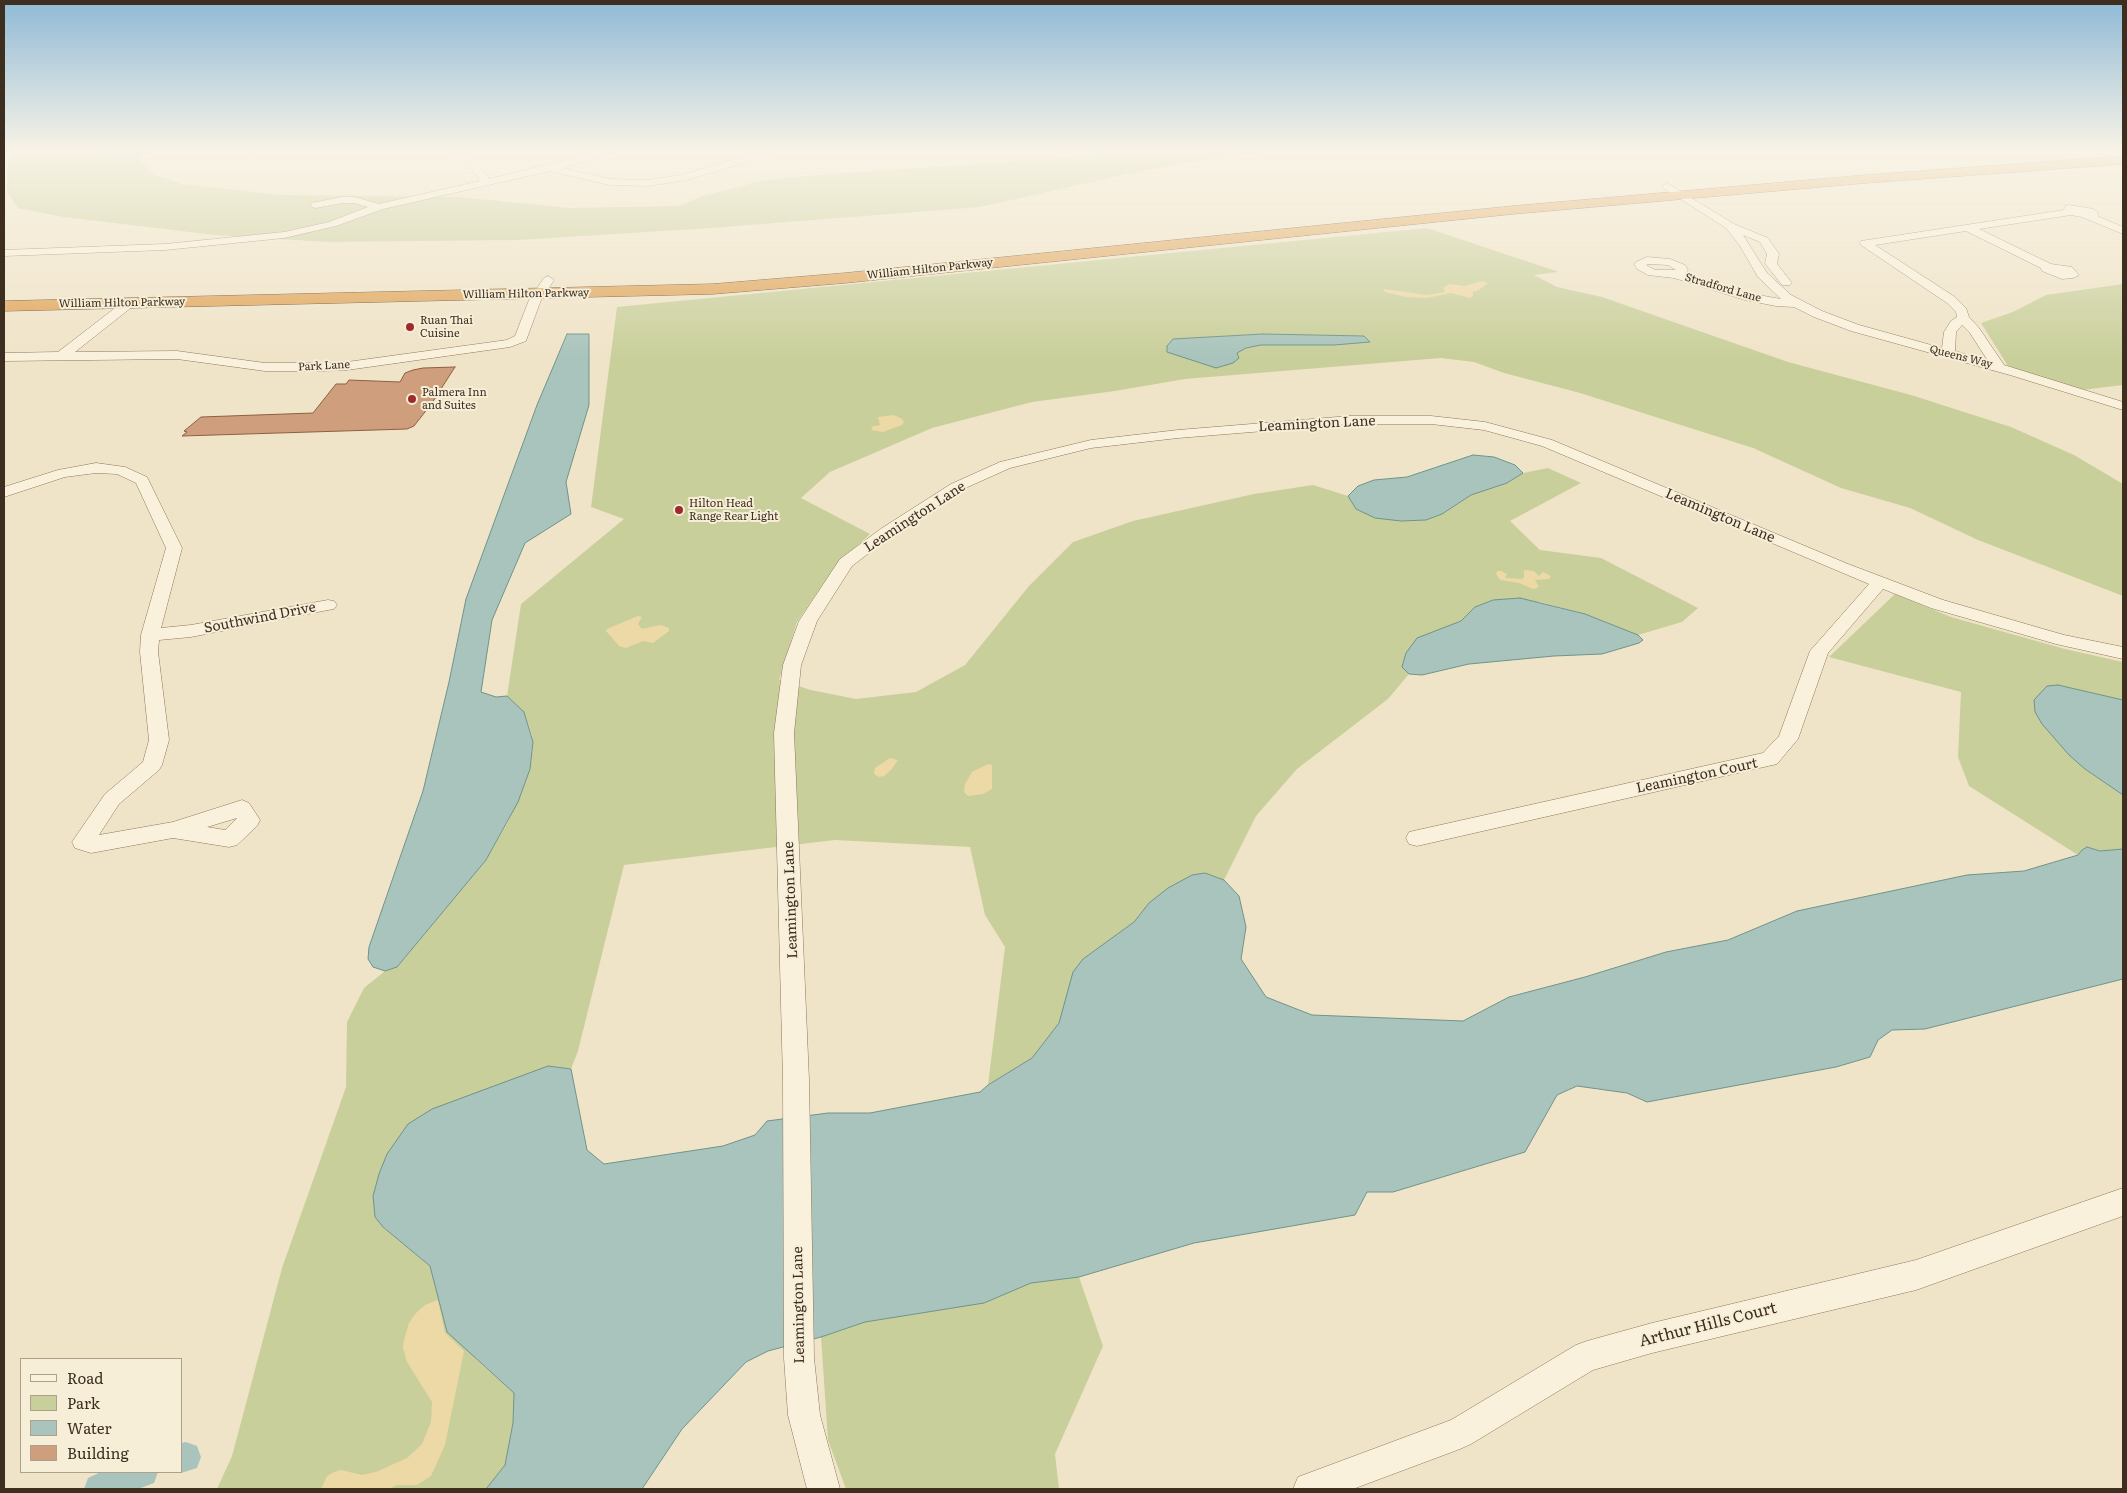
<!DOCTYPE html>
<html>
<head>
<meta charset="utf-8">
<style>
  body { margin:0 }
  #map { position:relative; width:2127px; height:1493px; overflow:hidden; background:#f0e4c8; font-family:Literata,serif }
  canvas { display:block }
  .frame { position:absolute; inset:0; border:5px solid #3d2e20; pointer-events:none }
  .legend { position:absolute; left:20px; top:1358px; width:162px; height:115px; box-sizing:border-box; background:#f7eed8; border:1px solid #ada18e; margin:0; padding:6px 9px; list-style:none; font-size:15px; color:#3d2e20 }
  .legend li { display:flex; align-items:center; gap:10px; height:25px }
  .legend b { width:25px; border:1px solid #ada18e }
</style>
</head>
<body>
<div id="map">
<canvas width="2127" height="1493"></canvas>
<div class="frame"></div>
<ul class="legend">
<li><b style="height:6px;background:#faf1dc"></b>Road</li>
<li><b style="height:14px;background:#c9cf9b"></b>Park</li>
<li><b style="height:14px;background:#a9c4bc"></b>Water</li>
<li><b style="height:14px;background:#cf9f7d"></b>Building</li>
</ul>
</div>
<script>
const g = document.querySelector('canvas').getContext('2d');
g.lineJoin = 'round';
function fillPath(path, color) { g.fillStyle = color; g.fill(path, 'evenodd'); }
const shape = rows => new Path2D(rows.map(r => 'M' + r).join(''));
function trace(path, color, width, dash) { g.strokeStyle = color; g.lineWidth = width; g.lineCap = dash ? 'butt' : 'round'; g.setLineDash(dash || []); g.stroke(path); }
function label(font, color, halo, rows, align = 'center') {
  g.font = font + ' Literata,serif'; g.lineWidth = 4; g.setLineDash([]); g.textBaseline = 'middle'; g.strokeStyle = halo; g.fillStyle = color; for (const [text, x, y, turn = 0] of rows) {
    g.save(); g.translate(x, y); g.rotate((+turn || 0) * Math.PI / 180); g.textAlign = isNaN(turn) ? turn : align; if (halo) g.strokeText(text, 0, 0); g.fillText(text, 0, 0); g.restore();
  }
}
const green = shape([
  [20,149,136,149,140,161,155,175,183,184,279,195,459,197,570,208,679,206,703,196,765,180,829,174,1059,159,1150,149,1284,149,1190,162,1128,174,980,207,712,228,518,240,327,242,215,235,63,217,18,208,7,192,8,163],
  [1427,228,1559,272,1534,275,1557,287,1602,297,1788,362,1911,395,2011,427,2074,455,2123,484,2123,596,1978,540,1910,508,1841,488,1753,448,1580,393,1504,373,1474,362,1441,358,1185,379,1115,391,1032,402,932,428,830,472,801,498,870,534,835,567,797,622,779,680,811,690,856,699,916,692,965,665,1029,586,1073,542,1133,521,1254,494,1313,485,1348,496,1356,509,1401,521,1426,520,1442,514,1471,495,1507,483,1523,473,1548,468,1581,483,1510,521,1540,550,1601,558,1698,608,1682,622,1638,635,1585,614,1540,602,1475,607,1461,621,1441,629,1406,653,1403,667,1409,674,1388,699,1297,769,1256,816,1224,880,1205,873,1149,903,1134,922,1083,959,1059,1023,1032,1058,988,1085,1005,947,985,915,970,847,835,840,624,865,578,1051,571,1069,548,1066,383,1227,430,1266,440,1298,477,1360,514,1393,513,1423,505,1465,486,1489,217,1489,232,1456,282,1268,346,1087,347,1022,364,988,385,971,397,967,486,860,509,820,530,769,533,746,532,735,524,712,507,696,521,604,624,519,591,507,617,307],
  [2123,284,2123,385,2082,390,2008,366,1981,323,2013,312,2046,295],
  [1895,594,1951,617,2065,649,2123,662,2123,700,2058,685,2085,769,2123,795,2123,849,2100,851,2087,847,2082,850,2078,855,1969,786,1958,757,1961,692,1829,657],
  [1079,1277,1103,1346,1055,1454,1059,1489,846,1489,828,1440,821,1337,865,1322,983,1303,1031,1283]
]);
const sand = shape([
  [1482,281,1488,283,1479,290,1473,292,1473,296,1470,298,1451,293,1427,298,1406,297,1385,292,1384,289,1427,295,1445,292,1443,288,1449,284,1465,286],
  [894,415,902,419,904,422,902,425,883,432,871,430,873,426,880,425,878,417],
  [1524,570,1534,571,1539,576,1543,572,1551,576,1549,579,1535,580,1539,587,1533,589,1519,583,1500,580,1496,574,1497,571,1501,571,1507,574,1505,578,1522,579,1524,577],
  [638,616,642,617,638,624,642,629,660,625,669,628,669,631,653,643,643,641,626,648,619,646,606,631,607,629],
  [890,758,898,760,891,770,884,776,879,777,874,774,875,768],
  [988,764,992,765,992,789,983,794,968,796,964,792,965,784,972,772],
  [438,1300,445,1333,464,1351,445,1445,431,1476,417,1485,397,1485,389,1489,321,1489,327,1476,334,1472,341,1470,362,1475,376,1472,407,1458,422,1444,431,1422,432,1402,407,1362,403,1348,404,1340,409,1323,415,1314,425,1305]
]);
const water = shape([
  [108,149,164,149,132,157,120,158,111,155,108,149],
  [567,334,589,334,589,405,566,482,571,514,525,543,492,620,481,692,496,697,507,696,524,712,533,742,530,769,518,802,486,860,397,967,385,971,373,967,368,959,369,947,423,791,449,682,466,599,537,405,567,334],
  [1263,334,1364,336,1370,342,1334,345,1261,345,1246,348,1237,353,1239,358,1233,363,1216,368,1167,352,1167,346,1173,339,1263,334],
  [1473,455,1494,457,1515,465,1523,473,1507,483,1471,495,1442,514,1426,520,1401,521,1375,518,1356,509,1348,496,1358,486,1374,480,1407,477,1473,455],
  [1520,598,1585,614,1638,635,1643,640,1639,643,1602,654,1554,656,1469,664,1422,675,1409,674,1402,667,1406,653,1417,638,1461,621,1475,607,1493,600,1520,598],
  [2058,685,2123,700,2123,795,2085,769,2069,755,2042,724,2035,712,2034,700,2047,686,2058,685],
  [2087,847,2100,851,2123,849,2123,979,1925,1029,1892,1030,1878,1040,1870,1057,1836,1067,1647,1102,1627,1093,1577,1086,1557,1095,1525,1152,1393,1192,1367,1192,1355,1215,1194,1243,1079,1277,1031,1283,984,1303,865,1322,821,1337,768,1351,746,1362,682,1429,642,1489,486,1489,505,1465,513,1423,514,1393,447,1332,430,1266,383,1227,375,1217,373,1196,379,1174,387,1154,408,1124,432,1109,548,1066,571,1069,587,1150,604,1164,723,1146,755,1135,767,1121,828,1113,870,1113,980,1092,988,1085,1032,1058,1059,1023,1073,972,1083,959,1134,922,1149,903,1168,888,1192,875,1205,873,1224,880,1239,896,1246,927,1241,959,1266,997,1312,1015,1463,1021,1509,997,1585,977,1666,952,1728,940,1797,911,1967,875,2024,871,2078,855,2082,850,2087,847]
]);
const canal = shape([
  [186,1442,197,1446,201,1457,197,1468,181,1473,177,1472,181,1472,181,1443,186,1442],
  [101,1472,158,1472,154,1483,138,1489,84,1489,88,1478,101,1472]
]);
const building = shape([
  [455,367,432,403,414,426,407,429,182,436,187,432,184,431,201,417,313,413,336,384,346,384,349,380,400,382,405,373,413,370,423,368,455,367]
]);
const minor = shape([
  [247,149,259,149,251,153,247,149],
  [450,149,460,149,475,161,489,179,610,149,626,149,562,168,610,179,648,180,681,175,770,149,776,152,774,154,686,180,648,186,610,185,550,171,383,209,336,226,284,238,165,250,4,256,4,250,165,244,284,232,329,222,368,207,354,203,342,203,316,208,312,207,311,205,312,203,342,197,354,197,379,204,480,181,469,165,450,149],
  [1667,183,1734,224,1768,238,1779,254,1777,264,1792,283,1790,285,1782,285,1767,266,1765,264,1767,254,1760,242,1743,235,1767,273,1791,295,1822,311,1859,325,1942,348,1944,332,1951,321,1957,317,1956,312,1947,303,1861,245,1859,243,1861,241,2064,210,2065,206,2069,205,2094,209,2099,214,2097,216,2123,227,2123,234,2082,217,2071,215,1979,229,2051,264,2072,267,2079,275,2073,278,2062,279,2042,271,2041,268,1966,231,1875,245,1955,297,1966,308,1969,317,1979,328,2004,365,2123,402,2123,410,2010,375,1851,331,1814,317,1794,307,1776,306,1745,300,1674,278,1648,275,1637,269,1634,264,1636,262,1647,257,1670,259,1685,265,1688,270,1685,274,1747,293,1781,299,1758,277,1740,246,1726,228,1663,188,1662,186,1667,183],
  [1649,264,1668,265,1676,270,1655,270,1646,265,1649,264],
  [1962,325,1970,333,1988,361,1955,351,1956,332,1962,325],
  [548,276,554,280,541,300,527,338,526,341,510,347,347,370,320,371,265,371,177,359,4,361,4,353,58,352,124,301,128,300,134,304,132,307,75,352,177,351,265,363,320,363,347,362,507,340,515,336,529,300,544,278,548,276],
  [1350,416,1431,416,1485,422,1552,440,1848,564,1943,600,2064,635,2123,647,2123,659,2056,644,1931,608,1883,589,1828,653,1798,739,1777,764,1417,846,1409,844,1406,838,1409,832,1763,753,1779,736,1810,651,1869,584,1542,446,1484,430,1431,424,1350,424,1178,438,1091,448,1010,468,961,490,894,534,852,566,817,621,801,665,794,733,809,1080,814,1358,820,1415,840,1489,807,1489,788,1415,784,1358,783,1080,774,733,783,665,799,621,840,559,882,528,951,484,1000,462,1091,440,1178,430,1350,416],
  [96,463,125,467,147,477,182,548,161,628,191,625,328,600,334,601,337,605,334,609,328,610,191,637,159,640,158,652,169,740,162,765,159,770,119,804,99,835,173,822,242,800,249,803,260,820,257,826,237,845,229,847,173,838,91,853,75,848,72,842,105,794,143,762,149,740,140,652,141,635,166,548,136,483,117,474,96,473,65,477,4,497,4,487,58,470,96,463],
  [237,818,225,830,207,827,237,818],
  [2123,1188,2123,1216,1916,1290,1652,1353,1593,1370,1471,1444,1460,1449,1353,1489,1293,1489,1298,1477,1451,1420,1576,1345,1587,1341,1652,1323,1916,1260,2123,1188]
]);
const highway = shape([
  [2123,156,2123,164,1866,183,1513,214,845,283,713,294,4,311,4,301,713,284,845,273,1513,206,1866,175,2123,156]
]);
const markers = [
  [410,327,5,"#9e2a2b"],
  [412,399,5,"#9e2a2b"],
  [679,510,5,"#9e2a2b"]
];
const farStreetnames = [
  ["William Hilton Parkway",930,269,-6],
  ["Stradford Lane",1723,288,16],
  ["William Hilton Parkway",526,294,-1],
  ["William Hilton Parkway",122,303,-1],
  ["Queens Way",1961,357,14],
  ["Park Lane",324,366,-3]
];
const farPoinames = [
  ["Ruan Thai",420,321],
  ["Cuisine",420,334],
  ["Palmera Inn",422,393],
  ["and Suites",422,406],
  ["Hilton Head",689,504],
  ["Range Rear Light",689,517]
];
const streetNames = [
  ["Leamington Lane",1317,424,-3],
  ["Leamington Lane",1720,516,23],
  ["Leamington Lane",915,517,-33],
  ["Southwind Drive",260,618,-11],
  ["Leamington Court",1697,776,-12],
  ["Leamington Lane",791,900,-92],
  ["Leamington Lane",799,1305,-91]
];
const nearStreetnames = [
  ["Arthur Hills Court",1708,1325,-14]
];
fillPath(green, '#c9cf9b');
fillPath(sand, '#ecd9a5');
fillPath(water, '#a9c4bc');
trace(water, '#6f938a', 1);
fillPath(canal, '#a9c4bc');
fillPath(building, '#cf9f7d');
trace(building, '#8d5f41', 1);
trace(minor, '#8d765c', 1);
trace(highway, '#5b4430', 1);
fillPath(minor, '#faf1dc');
fillPath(highway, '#e0a458');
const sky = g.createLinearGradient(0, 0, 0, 358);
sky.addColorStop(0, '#8fbad6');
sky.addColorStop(0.42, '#f8f3e6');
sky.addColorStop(1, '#f8f3e600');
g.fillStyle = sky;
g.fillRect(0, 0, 2127, 358);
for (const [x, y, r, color] of markers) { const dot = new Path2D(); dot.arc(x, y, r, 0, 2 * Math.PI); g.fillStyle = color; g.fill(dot); trace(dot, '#f7eed8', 2); }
label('11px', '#3d2e20', '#f7eed8', farStreetnames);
label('11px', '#3d2e20', '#f7eed8', farPoinames, 'left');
label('14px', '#3d2e20', '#f7eed8', streetNames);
label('16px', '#3d2e20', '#f7eed8', nearStreetnames);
</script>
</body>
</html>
